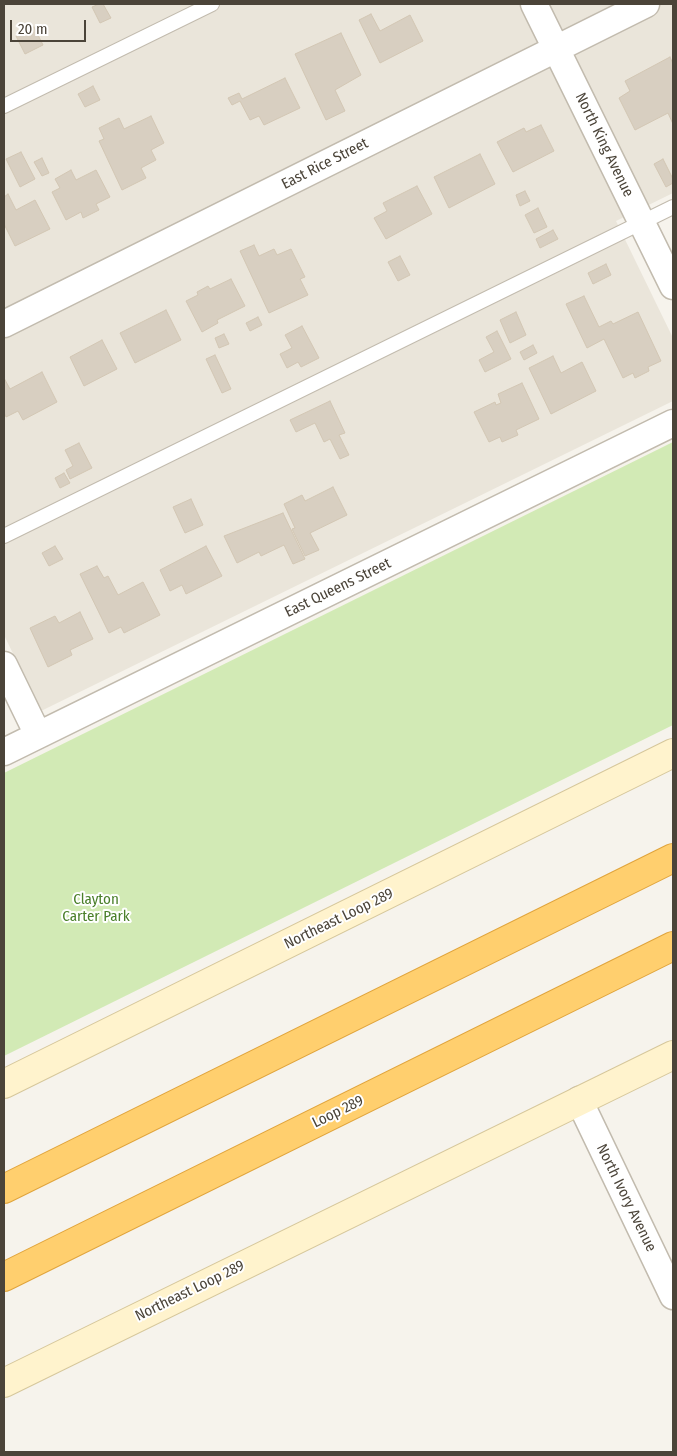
<!DOCTYPE html>
<html>
<head>
<meta charset="utf-8">
<style>
  body { margin:0 }
  #map { position:relative; width:677px; height:1456px; overflow:hidden; background:#f6f3ec; font-family:"Fira Sans Condensed",sans-serif }
  canvas { display:block }
  .frame { position:absolute; inset:0; border:5px solid #4b4439; pointer-events:none }
  .scale { position:absolute; left:10px; top:20px; width:76px; height:22px; box-sizing:border-box; border:2px solid #4b4439; border-top:0; padding-left:6px; font-size:15px; line-height:18px; white-space:nowrap; color:#4b4439; -webkit-text-stroke:4px #fff; paint-order:stroke }
</style>
</head>
<body>
<div id="map">
<canvas width="677" height="1456"></canvas>
<div class="frame"></div>
<div class="scale">20 m</div>
</div>
<script>
const g = document.querySelector('canvas').getContext('2d');
g.lineJoin = 'round';
function fillPath(path, color) { g.fillStyle = color; g.fill(path, 'evenodd'); }
const shape = rows => new Path2D(rows.map(r => 'M' + r).join(''));
function trace(path, color, width, dash) { g.strokeStyle = color; g.lineWidth = width; g.lineCap = dash ? 'butt' : 'round'; g.setLineDash(dash || []); g.stroke(path); }
function label(font, color, halo, rows, align = 'center') {
  g.font = font + ' "Fira Sans Condensed",sans-serif'; g.lineWidth = 4; g.setLineDash([]); g.textBaseline = 'middle'; g.strokeStyle = halo; g.fillStyle = color; for (const [text, x, y, turn = 0] of rows) {
    g.save(); g.translate(x, y); g.rotate((+turn || 0) * Math.PI / 180); g.textAlign = isNaN(turn) ? turn : align; if (halo) g.strokeText(text, 0, 0); g.fillText(text, 0, 0); g.restore();
  }
}
const residential = shape([
  [4,4,673,4,673,193,616,221,673,338,673,401,41,711,4,635]
]);
const green = shape([
  [673,442,673,725,4,1056,4,773]
]);
const building = shape([
  [99,4,103,4,111,18,100,23,92,7,99,4],
  [371,14,380,31,410,15,423,41,380,63,359,20,371,14],
  [34,27,43,45,25,54,16,36,34,27],
  [341,33,361,75,335,90,345,111,326,120,295,54,341,33],
  [670,57,673,64,673,124,668,113,635,130,619,98,630,91,625,81,670,57],
  [285,78,300,108,264,125,259,116,250,120,240,101,232,105,228,98,239,93,242,99,285,78],
  [93,86,100,100,85,107,78,94,93,86],
  [151,116,164,143,151,150,156,160,141,168,146,178,122,190,99,141,104,139,99,128,119,118,124,129,151,116],
  [541,125,554,151,513,172,497,142,524,128,526,132,541,125],
  [21,152,35,179,20,187,6,159,21,152],
  [480,154,495,184,449,208,434,177,480,154],
  [42,158,49,173,42,176,34,162,42,158],
  [663,159,673,179,673,183,666,187,654,164,663,159],
  [71,170,76,180,96,170,110,197,96,204,99,210,83,218,81,212,66,220,52,192,60,188,55,179,71,170],
  [417,186,432,214,386,239,374,218,387,211,383,203,417,186],
  [525,191,530,201,520,206,516,195,525,191],
  [8,194,16,210,35,200,50,229,15,246,4,224,4,197,8,194],
  [538,208,547,227,534,233,525,215,538,208],
  [553,230,558,239,540,248,536,239,553,230],
  [254,245,259,256,274,249,277,255,291,249,305,277,300,279,308,295,269,313,240,251,254,245],
  [400,256,410,275,398,281,388,262,400,256],
  [606,264,611,275,593,284,588,273,606,264],
  [231,279,245,306,217,320,218,323,202,332,186,301,198,295,197,292,208,286,210,289,231,279],
  [584,296,599,327,611,321,613,324,638,312,661,361,648,367,649,371,635,378,633,373,623,378,604,339,587,348,566,304,584,296],
  [166,310,181,340,135,363,120,333,166,310],
  [516,312,526,335,510,343,500,320,516,312],
  [258,317,262,325,250,331,246,323,258,317],
  [302,326,319,358,301,367,298,362,287,368,280,354,292,348,285,335,302,326],
  [497,331,511,359,485,372,479,360,494,352,486,337,497,331],
  [224,334,229,344,219,348,215,338,224,334],
  [102,340,117,369,84,386,70,357,102,340],
  [533,345,537,353,524,360,520,352,533,345],
  [215,355,231,389,222,393,206,359,215,355],
  [553,356,561,373,582,362,596,391,551,414,529,368,553,356],
  [42,372,57,402,23,420,18,411,6,417,4,412,4,378,10,389,42,372],
  [522,383,539,419,516,430,518,435,502,442,500,437,489,442,474,412,495,402,496,405,501,403,498,394,522,383],
  [330,401,345,433,339,435,349,455,340,459,330,439,324,442,315,423,296,432,290,420,330,401],
  [79,443,92,468,70,479,66,470,73,466,65,450,79,443],
  [64,473,70,483,60,488,55,478,64,473],
  [333,487,347,515,310,533,319,550,305,556,292,529,295,528,284,504,302,495,305,501,333,487],
  [191,499,203,525,185,533,173,507,191,499],
  [283,513,305,559,293,564,284,545,261,556,259,552,237,563,224,536,283,513],
  [55,546,63,559,49,566,42,553,55,546],
  [206,546,222,576,186,594,182,585,170,591,160,570,206,546],
  [97,566,104,578,108,576,118,595,143,582,160,615,124,633,121,627,109,633,80,574,97,566],
  [80,612,93,639,70,650,72,655,48,667,30,628,55,616,59,623,80,612]
]);
const lane = shape([
  [4,106,212,4],
  [4,536,673,207]
]);
const street = shape([
  [534,4,673,286],
  [4,324,646,4],
  [4,665,38,735],
  [4,752,673,423],
  [579,1100,673,1296]
]);
const secondary = shape([
  [4,1084,673,753],
  [4,1383,673,1055]
]);
const highway = shape([
  [4,1189,673,858],
  [4,1277,673,946]
]);
const streetNames = [
  ["North King Avenue",604,145,64],
  ["East Rice Street",325,164,-27],
  ["East Queens Street",338,588,-26],
  ["Northeast Loop 289",339,919,-26],
  ["Loop 289",338,1112,-26],
  ["North Ivory Avenue",626,1198,64],
  ["Northeast Loop 289",190,1291,-26]
];
const parkNames = [
  ["Clayton",96,900],
  ["Carter Park",96,917]
];
fillPath(residential, '#eae5da');
fillPath(green, '#d2eab5');
fillPath(building, '#d8cfc1');
trace(building, '#d3c7b4', 1);
trace(lane, '#c2bbae', 16);
trace(street, '#c2bbae', 29);
trace(secondary, '#d6c79b', 30);
trace(highway, '#e0a43c', 30);
trace(lane, '#fff', 14);
trace(street, '#fff', 26);
trace(secondary, '#fff3cd', 28);
trace(highway, '#ffcf6e', 28);
label('15px', '#4b4439', '#fff', streetNames);
label('15px', '#4a7f2a', '#fff', parkNames);
</script>
</body>
</html>
